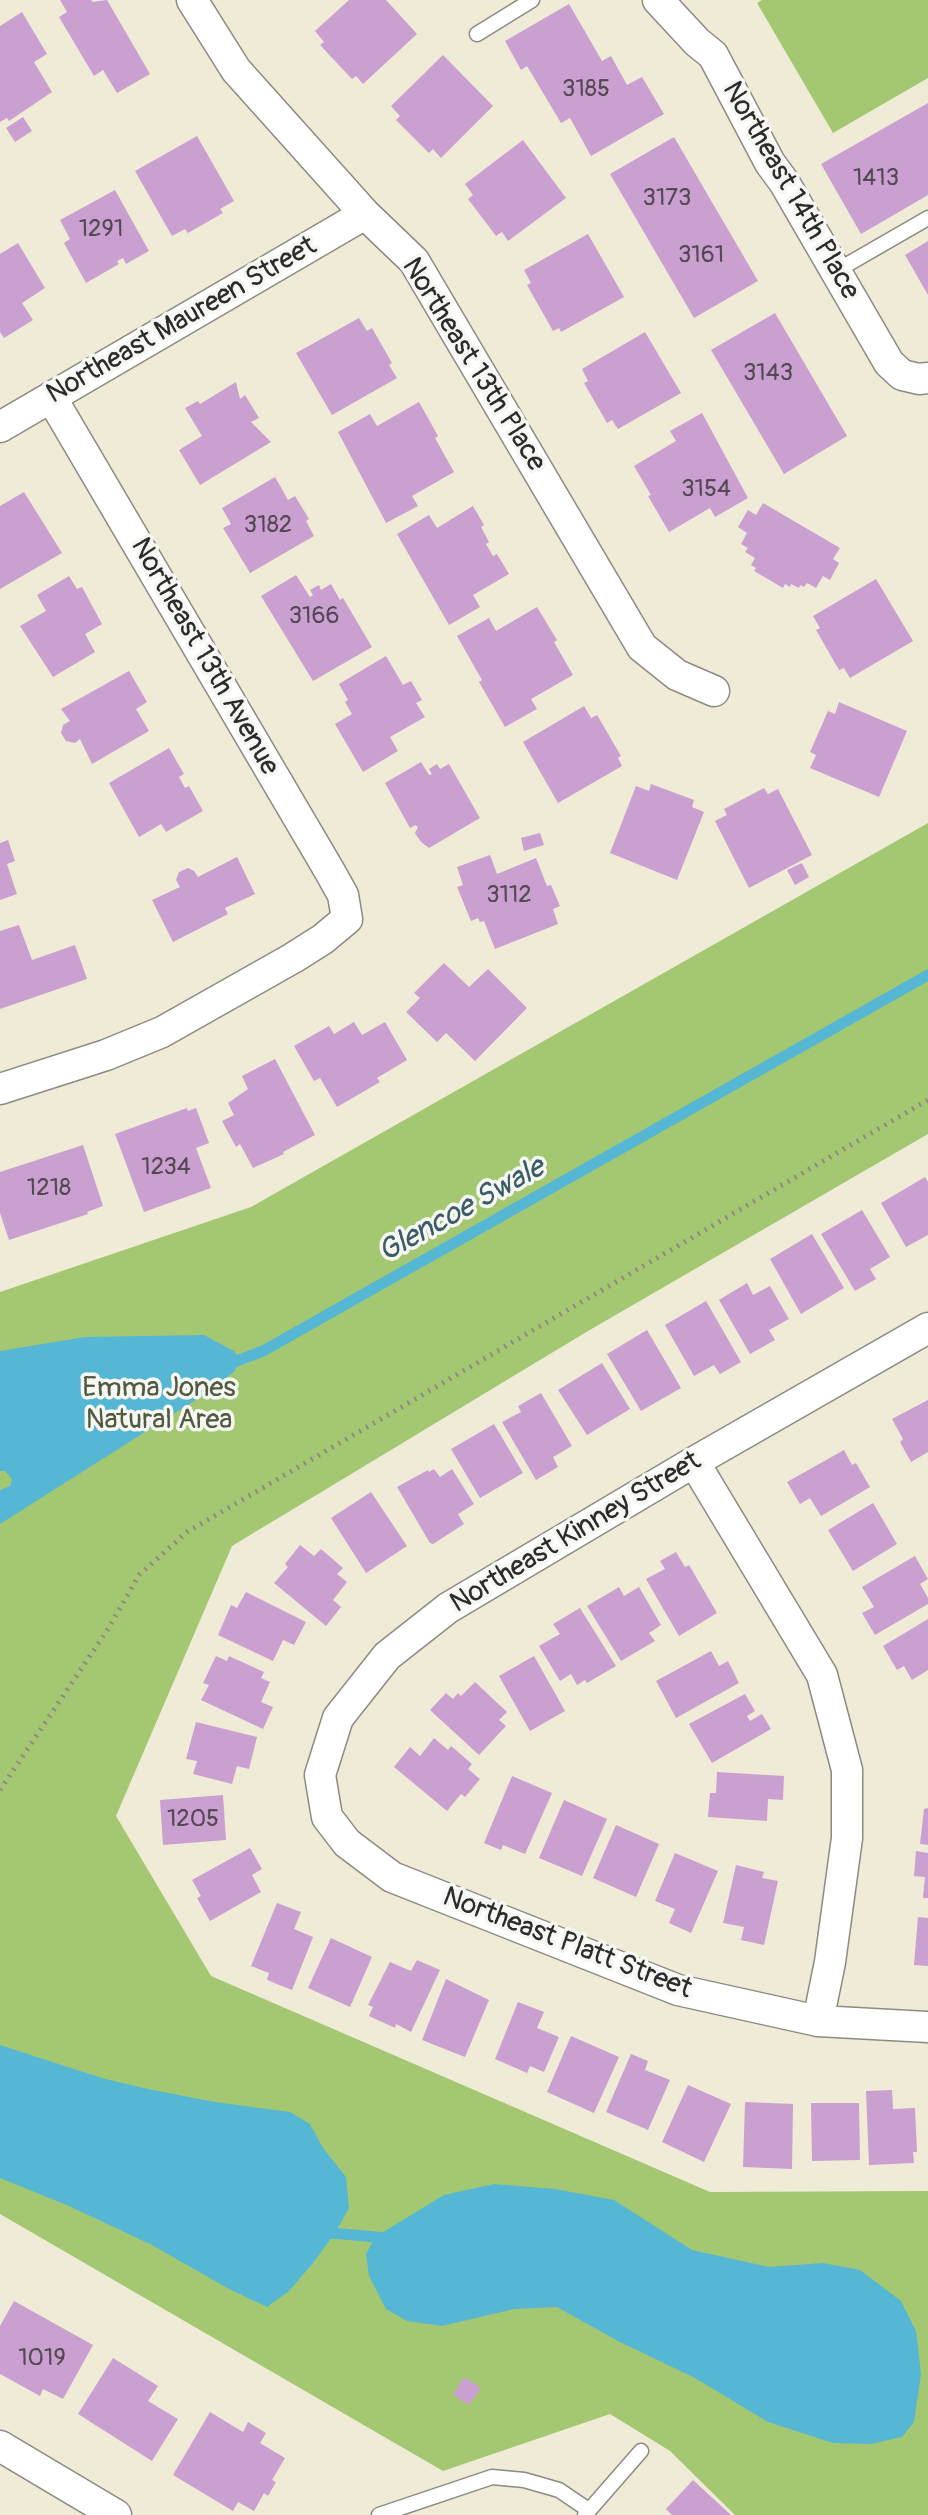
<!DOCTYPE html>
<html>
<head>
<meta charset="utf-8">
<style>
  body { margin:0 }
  canvas { display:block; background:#efebd7 }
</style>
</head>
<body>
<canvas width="928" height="2515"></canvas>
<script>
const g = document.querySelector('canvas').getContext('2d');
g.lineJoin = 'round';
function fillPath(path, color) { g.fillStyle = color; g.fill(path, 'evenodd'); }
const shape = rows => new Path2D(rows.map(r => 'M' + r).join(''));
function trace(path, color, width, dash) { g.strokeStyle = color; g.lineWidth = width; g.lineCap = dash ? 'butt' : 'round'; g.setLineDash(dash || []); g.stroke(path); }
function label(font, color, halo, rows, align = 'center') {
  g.font = font + ' Pangolin,sans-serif'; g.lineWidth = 7; g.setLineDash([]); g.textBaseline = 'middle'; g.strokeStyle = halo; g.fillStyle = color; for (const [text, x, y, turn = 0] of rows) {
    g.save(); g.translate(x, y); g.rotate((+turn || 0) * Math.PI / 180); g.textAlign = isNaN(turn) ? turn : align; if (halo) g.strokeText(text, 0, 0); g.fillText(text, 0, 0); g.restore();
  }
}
const green = shape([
  [762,0,928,0,928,78,833,133,757,3],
  [928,823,928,1134,588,1331,232,1546,116,1816,211,1976,710,2192,928,2191,928,2515,735,2515,670,2451,610,2414,443,2471,0,2214,0,1292,251,1207]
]);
const water = shape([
  [204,1335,234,1351,239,1360,235,1371,197,1399,0,1524,0,1490,10,1486,12,1479,5,1471,0,1471,0,1351,85,1337],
  [0,2045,105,2079,148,2089,215,2102,290,2112,310,2124,323,2148,346,2177,349,2208,335,2233,313,2263,289,2291,267,2307,229,2289,152,2245,69,2206,0,2178],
  [494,2184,555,2189,614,2200,692,2250,769,2267,823,2263,860,2270,901,2301,916,2331,921,2374,914,2422,902,2437,871,2444,833,2443,768,2422,695,2378,618,2341,557,2307,514,2309,442,2326,407,2321,386,2309,369,2276,366,2254,375,2237,444,2195]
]);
const stream = shape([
  [226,1365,263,1351,928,975],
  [320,2232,387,2238]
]);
const building = shape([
  [60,0,91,0,93,2,107,0,150,74,117,93,103,70,94,76,59,17,67,12],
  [349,0,386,0,417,34,363,84,356,76,352,79,320,45,324,42,315,31],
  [569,4,602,61,611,56,627,85,642,77,664,114,591,156,570,118,561,123,527,66,521,70,505,41],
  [22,12,47,54,34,62,52,92,9,121,7,118,0,122,0,26],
  [443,55,493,106,441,158,433,149,429,153,396,120,400,116,391,106],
  [928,103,928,195,861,234,821,164],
  [23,117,32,131,15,142,6,128],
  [197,136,234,201,220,209,223,213,188,233,185,229,172,236,135,171],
  [674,137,758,281,694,318,610,174],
  [523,140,566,198,508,241,502,232,496,236,468,199,473,195,465,184],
  [115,190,149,251,126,264,123,258,117,261,119,264,86,283,64,243,70,239,60,220],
  [588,234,624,297,561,332,559,328,553,331,527,285,531,283,524,270],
  [928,241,928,295,905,255],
  [18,243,45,288,22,303,33,320,4,338,0,332,0,254],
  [775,313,847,436,784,474,711,350],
  [359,318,367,331,372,328,392,363,389,365,397,378,332,415,296,353],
  [645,332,681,393,618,429,612,420,607,423,584,383,588,381,582,369],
  [236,382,240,399,245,395,259,418,251,422,271,442,200,485,179,450,202,436,185,408,198,401,200,404],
  [419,402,438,436,435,438,454,472,412,496,418,506,386,523,338,432,370,414,377,426],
  [702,413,748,498,715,517,710,508,669,532,648,496,651,495,634,466,676,441,670,431],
  [275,477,288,500,295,496,309,519,306,521,314,536,250,573,223,528,231,524,222,508],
  [24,492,62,553,0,589,0,506],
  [763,503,840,548,833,559,839,563,830,580,823,576,816,588,807,583,804,587,800,585,799,588,791,584,790,587,785,584,783,588,754,571,756,568,751,565,755,558,745,552,748,548,741,544,747,533,738,527,748,510,756,515],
  [473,506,484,525,481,527,489,542,486,544,493,556,497,554,509,574,473,595,480,607,449,625,397,534,429,515,437,528],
  [296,575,310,597,313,595,310,590,319,585,321,590,331,584,340,600,343,598,372,647,313,681,261,596],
  [69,576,77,589,82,587,102,624,85,634,95,652,53,677,20,626,46,611,37,595],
  [876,579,913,641,850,678,844,668,839,670,816,630,820,628,813,616],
  [537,607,557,640,554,642,573,675,531,699,537,709,505,727,479,682,482,680,457,636,489,618,496,631],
  [386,656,403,685,411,681,422,700,416,703,425,717,390,737,398,751,363,772,335,724,352,714,345,702,348,700,339,684],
  [129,671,147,702,136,709,149,731,92,764,80,739,75,743,66,741,61,733,63,725,70,721,61,709],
  [839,702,907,731,879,797,810,768,816,755,810,752,828,711,835,714],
  [584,706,591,718,597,715,621,756,618,758,622,766,558,803,523,742],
  [169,748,184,774,179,777,185,788,189,786,203,811,166,832,161,824,139,837,109,783],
  [421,762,429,775,432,774,429,769,437,764,440,769,449,764,480,818,429,848,421,842,415,833,418,827,415,825,410,828,385,783],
  [651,784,694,800,692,807,704,812,677,880,610,853,636,786,649,791],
  [764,788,768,794,778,789,812,855,749,888,715,821,727,815,724,809],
  [540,833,544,845,524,851,521,838],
  [8,840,15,861,7,864,17,894,0,900,0,843],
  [490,855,497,874,536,858,547,886,551,885,560,906,553,909,558,924,495,949,484,921,480,922,478,918,471,921,457,887,463,885,457,867],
  [237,857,255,894,225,908,228,914,173,942,152,900,180,887,176,880,179,872,188,868,194,871,198,877],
  [802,863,809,877,795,885,787,870],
  [19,925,32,960,75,945,87,979,0,1009,0,931],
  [444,963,469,987,488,969,527,1008,475,1061,446,1033,437,1042,406,1012,420,998,414,993],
  [354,1022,362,1035,385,1022,407,1060,377,1078,380,1082,337,1107,320,1078,314,1081,294,1046,329,1026,334,1034],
  [275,1059,315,1135,283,1152,284,1154,253,1168,240,1144,236,1147,222,1121,234,1115,228,1103,248,1089,242,1076],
  [187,1108,188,1111,196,1108,209,1143,196,1148,211,1188,144,1212,115,1134],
  [83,1145,103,1206,87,1212,88,1214,9,1240,0,1213,0,1172],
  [925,1177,928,1182,928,1235,906,1247,881,1203],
  [862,1210,890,1257,870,1269,876,1279,855,1291,821,1234],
  [812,1234,844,1288,801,1314,770,1259],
  [747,1283,753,1295,770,1286,789,1319,769,1330,775,1340,750,1354,719,1300],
  [706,1301,741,1362,720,1374,714,1365,694,1376,665,1325],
  [647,1330,681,1388,641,1411,607,1354],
  [602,1363,630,1409,587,1435,558,1390],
  [541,1393,572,1446,553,1457,558,1467,536,1480,502,1422,521,1412,518,1406],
  [928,1400,928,1452,911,1462,900,1442,903,1439,892,1419],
  [494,1424,523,1473,480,1498,451,1449],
  [844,1450,852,1465,856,1463,870,1487,821,1516,810,1498,800,1504,787,1482],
  [434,1469,440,1477,452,1469,474,1504,458,1514,464,1524,433,1544,430,1543,397,1487,428,1470,429,1472],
  [371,1492,407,1546,366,1573,331,1518],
  [873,1503,897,1544,853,1571,828,1530],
  [300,1545,314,1556,321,1549,343,1568,337,1574,347,1582,333,1600,341,1607,326,1626,274,1583,288,1567,285,1564],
  [676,1552,685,1567,689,1565,717,1613,679,1636,646,1579,665,1569,660,1561],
  [915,1556,928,1579,920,1584,928,1598,928,1604,875,1635,862,1613,874,1607,862,1587],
  [619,1587,624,1596,639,1587,661,1625,649,1633,655,1641,621,1661,587,1606],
  [246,1592,306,1622,294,1645,283,1640,273,1661,218,1635,231,1605,237,1608],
  [580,1608,616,1666,587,1683,585,1680,577,1685,571,1674,560,1681,539,1646,560,1634,553,1624],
  [928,1619,928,1670,912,1680,904,1666,897,1670,883,1646],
  [711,1651,719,1666,728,1661,739,1683,676,1718,656,1681],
  [216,1656,227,1661,229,1656,264,1672,261,1678,270,1682,261,1702,273,1707,263,1729,201,1700,209,1685,203,1683],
  [534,1656,565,1711,530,1731,499,1676],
  [475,1682,507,1712,499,1720,506,1726,479,1755,430,1710,446,1693,453,1699,458,1693,461,1696],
  [745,1694,755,1711,747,1716,750,1721,762,1714,771,1729,712,1763,689,1724],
  [196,1722,257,1737,249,1769,237,1766,232,1784,193,1774,197,1761,186,1759],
  [434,1738,448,1750,451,1746,472,1764,468,1769,480,1779,465,1797,461,1794,447,1811,394,1767,410,1747,420,1756],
  [717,1772,784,1776,783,1800,768,1799,767,1821,708,1817,710,1793,716,1793],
  [512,1776,552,1793,525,1854,503,1845,501,1850,484,1843],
  [223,1795,226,1840,163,1845,160,1800],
  [564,1800,607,1819,582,1876,539,1858],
  [928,1808,928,1845,920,1844,924,1809],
  [616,1825,659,1844,636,1897,593,1878],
  [250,1848,262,1869,252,1875,261,1892,210,1921,197,1898,201,1896,192,1880],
  [916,1851,928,1853,928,1898,923,1898,925,1877,914,1876],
  [675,1853,718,1871,691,1933,669,1923,675,1909,655,1901],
  [736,1865,764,1872,762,1878,778,1881,764,1945,741,1940,744,1927,723,1923],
  [277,1903,301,1912,294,1929,313,1937,292,1990,267,1980,269,1973,251,1966],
  [918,1917,928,1918,928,1966,914,1965],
  [331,1938,372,1957,350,2007,308,1988],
  [417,1960,440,1970,411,2032,396,2024,395,2028,369,2016,373,2007,368,2005,390,1962,411,1971],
  [446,1979,489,2000,465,2057,422,2040],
  [518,2002,544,2012,537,2028,559,2037,544,2072,530,2066,527,2073,495,2059],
  [571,2036,619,2057,594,2113,547,2092],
  [631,2054,648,2061,645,2070,670,2080,648,2130,606,2112],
  [688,2085,731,2104,704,2162,662,2142],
  [892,2090,893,2109,915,2108,917,2152,913,2152,914,2163,869,2165,866,2091],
  [745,2102,793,2104,792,2169,743,2167],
  [811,2103,859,2103,860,2160,812,2161],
  [14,2301,93,2345,63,2399,43,2389,40,2396,0,2374,0,2326],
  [113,2358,158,2386,148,2401,178,2419,152,2461,78,2414],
  [464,2377,481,2388,469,2405,453,2395],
  [210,2412,243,2432,248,2422,266,2433,260,2443,285,2458,272,2480,276,2482,268,2496,264,2493,254,2511,238,2502,233,2511,173,2475],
  [693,2480,731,2515,672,2515,666,2509]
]);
const path = shape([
  [0,1790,108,1629,139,1575,187,1532,928,1100]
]);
const lane = shape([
  [477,34,532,0],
  [836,271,928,218],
  [379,2515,492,2477,524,2480,559,2490,587,2509],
  [585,2515,641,2451]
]);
const street = shape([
  [192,0,236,70,365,214,414,261,642,647,677,675,714,691],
  [658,0,697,42,713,55,770,163,784,182,889,363,902,375,919,379,928,378],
  [0,427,365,214],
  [0,1089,106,1055,162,1032,293,958,323,939,347,919,343,895,329,870,51,397],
  [928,1328,694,1462,448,1608,387,1656,338,1718,320,1775,327,1817,347,1843,392,1877,678,1990,818,2021,928,2027],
  [694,1462,822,1675,847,1770,847,1838,830,1962,818,2021],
  [0,2446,116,2515]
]);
const numberNames = [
  ["3185",586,90],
  ["1413",876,179],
  ["3173",667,199],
  ["1291",101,230],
  ["3161",701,256],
  ["3143",768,374],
  ["3154",706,490],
  ["3182",268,526],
  ["3166",314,617],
  ["3112",509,896],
  ["1234",166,1168],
  ["1218",49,1189],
  ["1205",193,1820],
  ["1019",42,2359]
];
const streetNames = [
  ["Northeast 14th Place",790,191,60],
  ["Northeast Maureen Street",182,321,-30],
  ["Northeast 13th Place",473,365,58],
  ["Northeast 13th Avenue",204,657,60],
  ["Northeast Kinney Street",576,1533,-31],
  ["Northeast Platt Street",567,1944,21]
];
const parkNames = [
  ["Emma Jones",159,1389],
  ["Natural Area",159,1421]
];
const waterNames = [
  ["Glencoe Swale",462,1211,-29]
];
fillPath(green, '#a4c872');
fillPath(water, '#55b7d3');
trace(stream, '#55b7d3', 11);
fillPath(building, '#caa0d0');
trace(lane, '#8d8b81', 17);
trace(street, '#8d8b81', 33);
trace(path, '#8d8b81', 5, [2, 6]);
trace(lane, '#fff', 14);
trace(street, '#fff', 30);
label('24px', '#534854', null, numberNames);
label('28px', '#2b2b2b', '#f6f6f2', streetNames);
label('28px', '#4f5a40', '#f6f6f2', parkNames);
label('italic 30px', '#3a5c66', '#f6f6f2', waterNames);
</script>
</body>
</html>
